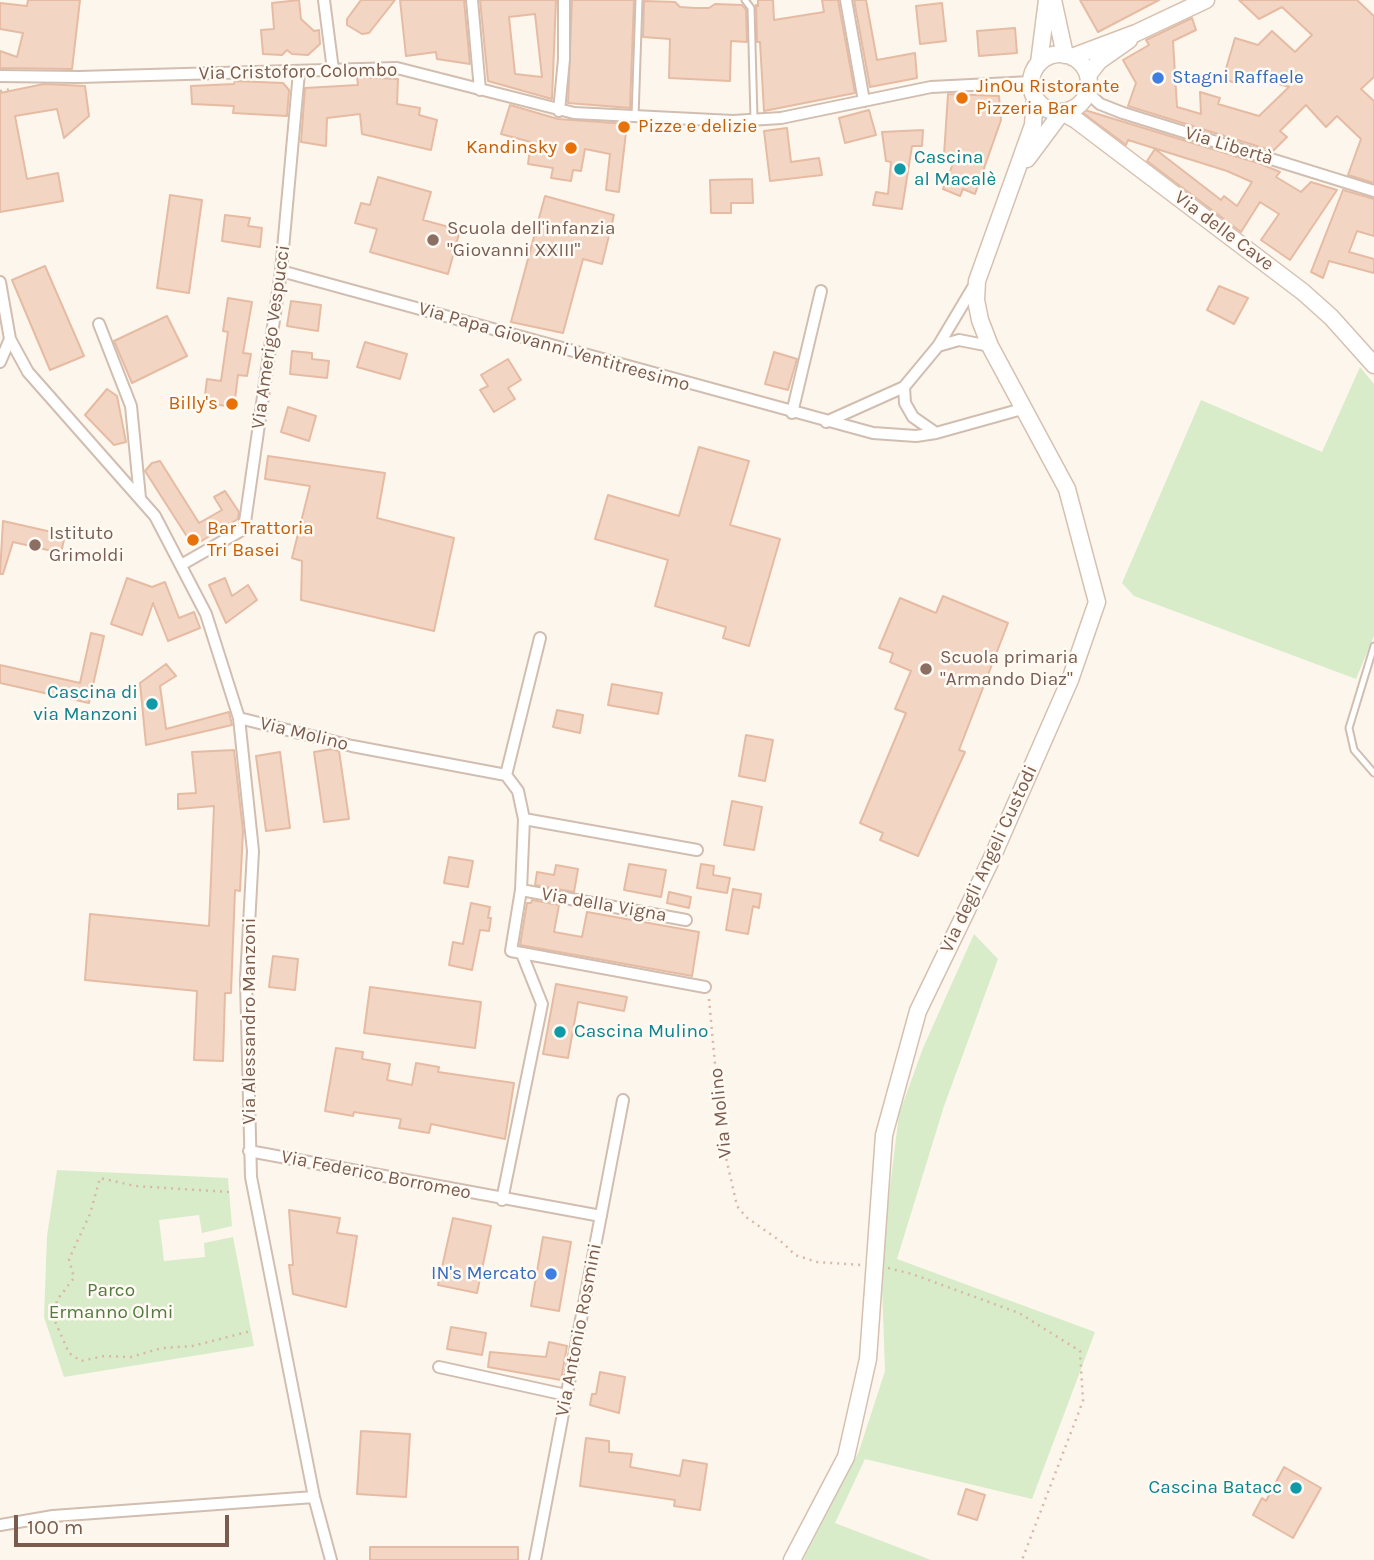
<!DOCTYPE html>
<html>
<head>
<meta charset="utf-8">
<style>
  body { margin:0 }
  #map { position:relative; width:1374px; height:1560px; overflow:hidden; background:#fdf6ec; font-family:Karla,sans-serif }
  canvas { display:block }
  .scale { position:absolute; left:14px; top:1515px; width:215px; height:32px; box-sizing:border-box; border:4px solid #7a5c4d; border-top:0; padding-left:9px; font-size:21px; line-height:24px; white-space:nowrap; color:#7a5c4d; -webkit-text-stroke:5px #fffaf3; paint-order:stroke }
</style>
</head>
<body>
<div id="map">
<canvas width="1374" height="1560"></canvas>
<div class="scale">100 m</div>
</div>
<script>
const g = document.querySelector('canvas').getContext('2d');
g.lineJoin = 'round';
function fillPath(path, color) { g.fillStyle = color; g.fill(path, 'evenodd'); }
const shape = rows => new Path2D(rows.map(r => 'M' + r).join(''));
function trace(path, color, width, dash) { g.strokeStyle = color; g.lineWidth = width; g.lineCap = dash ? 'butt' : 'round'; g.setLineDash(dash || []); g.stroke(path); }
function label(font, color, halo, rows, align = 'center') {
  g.font = font + ' Karla,sans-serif'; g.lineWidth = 5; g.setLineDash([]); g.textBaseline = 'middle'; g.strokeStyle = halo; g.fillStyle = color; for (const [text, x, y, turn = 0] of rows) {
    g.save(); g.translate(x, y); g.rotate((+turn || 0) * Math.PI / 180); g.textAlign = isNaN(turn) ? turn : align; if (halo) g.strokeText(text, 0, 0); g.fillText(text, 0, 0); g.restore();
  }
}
const green = shape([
  [1360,367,1374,384,1374,636,1356,679,1134,596,1122,583,1201,400,1322,452],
  [974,934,998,959,944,1106,897,1259,1095,1332,1032,1499,865,1459,835,1523,931,1560,803,1560,859,1451,885,1371,881,1259,899,1114,923,1048],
  [57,1170,228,1178,232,1226,202,1233,199,1215,159,1220,164,1261,205,1257,204,1243,233,1237,254,1346,64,1377,44,1317,47,1236]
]);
const building = shape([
  [28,0,80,0,72,69,0,68,0,51,17,57,23,33,0,29,0,3,27,6,28,0],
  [299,0,301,19,314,31,319,30,320,44,308,55,292,54,287,50,282,55,263,54,261,30,274,29,272,3,299,0],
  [361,0,395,0,369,33,362,34,347,25,347,19,361,0],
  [400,0,464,0,470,64,437,59,436,52,406,56,400,0],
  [480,0,556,0,552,99,488,81,480,0],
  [535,14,542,77,515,74,509,17,535,14],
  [572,0,634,0,630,108,568,103,572,0],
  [758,0,773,0,774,20,824,12,822,0,838,0,855,93,764,111,760,42,757,42,756,5,758,6,758,0],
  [854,0,866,0,877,60,915,53,917,78,870,87,854,0],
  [1080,0,1159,0,1098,32,1080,0],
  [1239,0,1357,0,1374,16,1374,77,1361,89,1374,101,1374,183,1348,175,1361,139,1337,116,1326,127,1306,105,1280,131,1287,137,1273,151,1128,106,1136,83,1123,60,1149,45,1146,40,1192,18,1196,30,1173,41,1177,107,1201,114,1200,92,1220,98,1218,104,1259,116,1289,87,1239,72,1236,83,1223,79,1235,38,1258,45,1272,31,1295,52,1312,35,1282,7,1259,19,1239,0],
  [644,1,675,2,680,7,695,8,709,8,715,4,742,5,746,10,747,42,731,41,730,81,669,78,670,39,643,37,644,1],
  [942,3,946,41,920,44,916,6,942,3],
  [1015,28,1017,53,979,56,977,31,1015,28],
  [357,77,398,79,397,104,420,108,419,115,437,120,431,150,362,134,360,114,327,118,326,146,301,142,305,88,358,85,357,77],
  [235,81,283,83,289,90,287,116,233,113,234,106,192,104,191,86,234,84,235,81],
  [44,84,85,86,89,116,64,138,57,109,15,116,27,179,58,173,63,201,0,212,0,93,44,84],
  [948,94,999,96,1001,120,975,194,963,189,960,196,943,189,954,161,944,155,948,94],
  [510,105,558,119,627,124,619,192,606,190,610,154,585,149,581,171,573,170,571,181,551,178,553,168,528,164,531,142,501,134,510,105],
  [1075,107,1261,164,1280,172,1276,177,1301,192,1311,182,1337,190,1290,260,1261,240,1279,214,1260,202,1241,232,1147,161,1155,149,1221,200,1224,196,1237,206,1252,182,1227,171,1128,140,1126,145,1075,107],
  [869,110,876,135,845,143,839,118,869,110],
  [787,128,791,162,819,158,822,175,770,181,764,131,787,128],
  [923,130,922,146,912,146,902,209,873,205,876,192,888,194,891,162,886,161,882,132,923,130],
  [378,177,431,192,423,220,460,230,448,274,370,252,377,229,355,223,361,203,370,205,378,177],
  [752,179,753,203,731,203,731,213,711,213,710,180,752,179],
  [1343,190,1374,199,1374,236,1357,231,1349,252,1374,259,1374,273,1329,261,1323,278,1311,272,1343,190],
  [170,195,202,200,189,293,157,288,170,195],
  [545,196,614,215,602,264,583,259,563,333,511,322,545,196],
  [225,215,250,218,248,226,262,228,260,247,222,241,225,215],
  [45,266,84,356,50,370,12,280,45,266],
  [1219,286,1248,298,1234,324,1207,310,1219,286],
  [228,298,252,302,243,353,251,354,247,376,238,375,234,407,204,403,207,379,221,381,228,332,223,331,228,298],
  [291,301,321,305,318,331,287,326,291,301],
  [167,316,187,356,132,383,114,341,167,316],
  [365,342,407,354,400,379,357,367,365,342],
  [292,351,312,353,312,359,329,361,327,378,290,374,292,351],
  [774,352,797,359,788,390,765,384,774,352],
  [508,359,521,380,508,388,515,399,494,412,480,390,488,386,481,375,508,359],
  [107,389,117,396,126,442,114,445,85,415,107,389],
  [288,407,316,416,309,441,281,432,288,407],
  [699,447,749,461,730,525,780,539,749,646,723,638,726,627,655,606,668,560,595,539,608,495,679,516,699,447],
  [268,456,385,473,377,518,454,538,434,631,301,600,302,561,292,558,310,486,265,479,268,456],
  [160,461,199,523,222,510,214,497,225,491,239,512,238,519,193,546,145,471,152,463,160,461],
  [3,521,65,535,61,553,13,542,3,574,0,574,3,521],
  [127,578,152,587,165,582,179,618,194,612,200,628,168,641,153,603,142,635,111,624,127,578],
  [225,578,232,596,248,585,257,600,226,623,209,585,225,578],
  [943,596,1008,623,959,750,965,752,918,856,880,840,883,833,860,823,906,713,895,709,911,671,890,662,893,653,879,648,900,598,936,613,943,596],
  [91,633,104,636,89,703,0,683,0,665,80,683,91,633],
  [166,664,176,676,160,686,166,729,229,712,232,725,146,745,140,683,166,664],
  [612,684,662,693,658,714,608,705,612,684],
  [557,710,583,715,580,733,553,727,557,710],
  [746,735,773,740,765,781,739,776,746,735],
  [332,749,339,751,349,819,324,822,314,752,332,749],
  [234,750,243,831,240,891,235,890,231,993,225,993,223,1061,194,1060,197,991,85,980,90,914,209,926,214,806,178,809,178,794,196,793,192,752,234,750],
  [280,752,290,828,266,831,256,756,280,752],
  [732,801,762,807,754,850,724,845,732,801],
  [449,857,473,861,468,887,444,883,449,857],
  [629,864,666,870,661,897,624,890,629,864],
  [701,864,714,866,713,875,730,878,727,893,697,888,701,864],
  [556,865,578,869,574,892,535,885,537,872,554,875,556,865],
  [733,889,761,894,759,908,753,906,748,934,726,930,733,889],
  [669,892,691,897,689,908,667,903,669,892],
  [532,900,559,905,554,932,582,937,587,912,699,932,692,976,520,945,527,903,531,903,532,900],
  [471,903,490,907,488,918,491,918,489,931,480,930,472,970,449,965,453,942,463,944,471,903],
  [273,956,298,959,295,990,269,987,273,956],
  [556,984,627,997,624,1011,578,1002,568,1058,543,1054,556,984],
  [370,987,481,1002,475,1048,364,1033,370,987],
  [336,1048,363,1052,362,1059,390,1064,387,1080,412,1085,416,1063,439,1067,438,1072,514,1083,505,1139,431,1124,429,1133,399,1128,401,1119,354,1112,353,1116,325,1111,336,1048],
  [289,1210,340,1218,337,1233,357,1236,346,1307,293,1294,289,1265,293,1265,289,1210],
  [453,1218,491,1226,477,1293,438,1285,453,1218],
  [543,1237,571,1242,559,1311,531,1306,543,1237],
  [451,1327,486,1333,482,1355,447,1349,451,1327],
  [549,1342,567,1346,561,1380,488,1367,490,1352,546,1357,549,1342],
  [600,1372,625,1377,619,1413,590,1405,592,1394,596,1394,600,1372],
  [361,1431,410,1434,406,1497,357,1494,361,1431],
  [586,1438,609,1441,609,1452,632,1454,630,1467,680,1476,683,1460,707,1464,700,1510,674,1506,675,1500,580,1486,586,1438],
  [1284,1467,1321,1488,1293,1538,1253,1515,1262,1498,1266,1501,1284,1467],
  [966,1489,985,1495,977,1520,958,1514,966,1489],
  [370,1547,518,1547,518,1560,370,1560,370,1547]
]);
const path = shape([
  [0,91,11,89],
  [709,999,722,1140,737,1206,746,1217,783,1243,795,1255,817,1262,861,1265],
  [229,1192,135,1186,100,1178,90,1214,69,1259,74,1278,57,1300,54,1319,69,1353,81,1361,104,1356,131,1357,162,1348,193,1346,251,1331],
  [888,1268,912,1274,1019,1313,1080,1351,1083,1401,1022,1560]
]);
const lane = shape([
  [745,0,751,8,754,119],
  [635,117,639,0],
  [1374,646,1349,728,1354,750,1374,773]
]);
const street = shape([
  [324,0,333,70],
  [472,0,480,90],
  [846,0,864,101],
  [0,76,79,77,397,68,574,113,733,121,781,118,931,87,1031,82],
  [1088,93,1100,104,1123,113,1374,191],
  [559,111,564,59,564,0],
  [281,271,873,433,916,436,936,433,1022,409],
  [0,282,10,339,28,372,155,516,206,614,239,718,253,851,246,980,251,1177,314,1497,331,1560],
  [99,324,131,406,140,498],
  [938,346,959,340,990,346],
  [0,362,10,339],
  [904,387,905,403,913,417,936,433],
  [792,413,821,291],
  [826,422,904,387,938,346,975,284],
  [181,565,244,529,281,271,299,72],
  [239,718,352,746,506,775,518,791,524,819,521,890,511,951,705,987],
  [506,775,540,638],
  [524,819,697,850],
  [521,890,686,920],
  [249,1151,601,1216],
  [502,1200,542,1004,522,954],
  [439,1367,566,1395],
  [0,1525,53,1516,314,1497],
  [535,1560,623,1100]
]);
const secondary = shape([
  [1053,0,1065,55],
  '1031 83a29 29 0 1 1 58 0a29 29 0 1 1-58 0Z',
  [1072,57,1136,33,1206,0],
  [1039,63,1047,0],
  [1088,75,1099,61,1129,40],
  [1027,159,1062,112,1076,120,1303,292,1331,317,1374,365],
  [792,1560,846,1457,868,1359,884,1135,918,1011,991,860,1070,680,1097,602,1067,489,990,346,980,320,976,300,977,281,1033,125,1035,97]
]);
const markers = [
  [1158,78,7,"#3f7fe0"],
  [962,98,7,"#e8710a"],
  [624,127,7,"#e8710a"],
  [571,148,7,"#e8710a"],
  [900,169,7,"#0f9aa8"],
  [433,240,7,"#8d6e63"],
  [232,404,7,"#e8710a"],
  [193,540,7,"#e8710a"],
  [35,545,7,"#8d6e63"],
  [926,669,7,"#8d6e63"],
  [152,704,7,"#0f9aa8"],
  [560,1032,7,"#0f9aa8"],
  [551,1274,7,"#3f7fe0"],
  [1296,1488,7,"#0f9aa8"]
];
const streetNames = [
  ["Via Cristoforo Colombo",298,72,-1],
  ["Via Libertà",1229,146,17],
  ["Via delle Cave",1224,231,37],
  ["Via Amerigo Vespucci",271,337,-82],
  ["Via Papa Giovanni Ventitreesimo",554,347,16],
  ["Via Molino",304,734,14],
  ["Via degli Angeli Custodi",989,859,-65],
  ["Via della Vigna",604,905,10],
  ["Via Alessandro Manzoni",250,1021,-90],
  ["Via Molino",721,1113,-96],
  ["Via Federico Borromeo",376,1175,11],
  ["Via Antonio Rosmini",579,1330,-79]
];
const shopNames = [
  ["Stagni Raffaele",1172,78],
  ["IN's Mercato",537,1274,"right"]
];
const foodNames = [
  ["JinOu Ristorante",976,87],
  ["Pizzeria Bar",976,109],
  ["Pizze e delizie",638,127],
  ["Kandinsky",557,148,"right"],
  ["Billy's",218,404,"right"],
  ["Bar Trattoria",207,529],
  ["Tri Basei",207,551]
];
const cultureNames = [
  ["Cascina",914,158],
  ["al Macalè",914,180],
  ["Cascina di",138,693,"right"],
  ["via Manzoni",138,715,"right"],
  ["Cascina Mulino",574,1032],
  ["Cascina Batacc",1282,1488,"right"]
];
const educationNames = [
  ["Scuola dell'infanzia",447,229],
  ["\"Giovanni XXIII\"",447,251],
  ["Istituto",49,534],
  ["Grimoldi",49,556],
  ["Scuola primaria",940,658],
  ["\"Armando Diaz\"",940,680]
];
const parkNames = [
  ["Parco",111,1291],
  ["Ermanno Olmi",111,1313]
];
fillPath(green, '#d8ecc9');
fillPath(building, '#f3d5c3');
trace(building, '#e6bba3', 2);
trace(lane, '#d1beb0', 9);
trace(street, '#d1beb0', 14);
trace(secondary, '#d6c0b0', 19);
trace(path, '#d9b8a5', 2.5, [2, 5]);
trace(lane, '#fff', 5);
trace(street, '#fff', 10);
trace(secondary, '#fff', 16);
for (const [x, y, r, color] of markers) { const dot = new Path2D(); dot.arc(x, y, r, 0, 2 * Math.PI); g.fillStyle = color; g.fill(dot); trace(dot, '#fffaf3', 2.5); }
label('19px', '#7a5c4d', '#fffaf3', streetNames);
label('19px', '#366cbe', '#fffaf3', shopNames, 'left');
label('19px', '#c56008', '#fffaf3', foodNames, 'left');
label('19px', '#0d838f', '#fffaf3', cultureNames, 'left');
label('19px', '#785e54', '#fffaf3', educationNames, 'left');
label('19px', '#537a41', '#fffaf3', parkNames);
</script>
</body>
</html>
